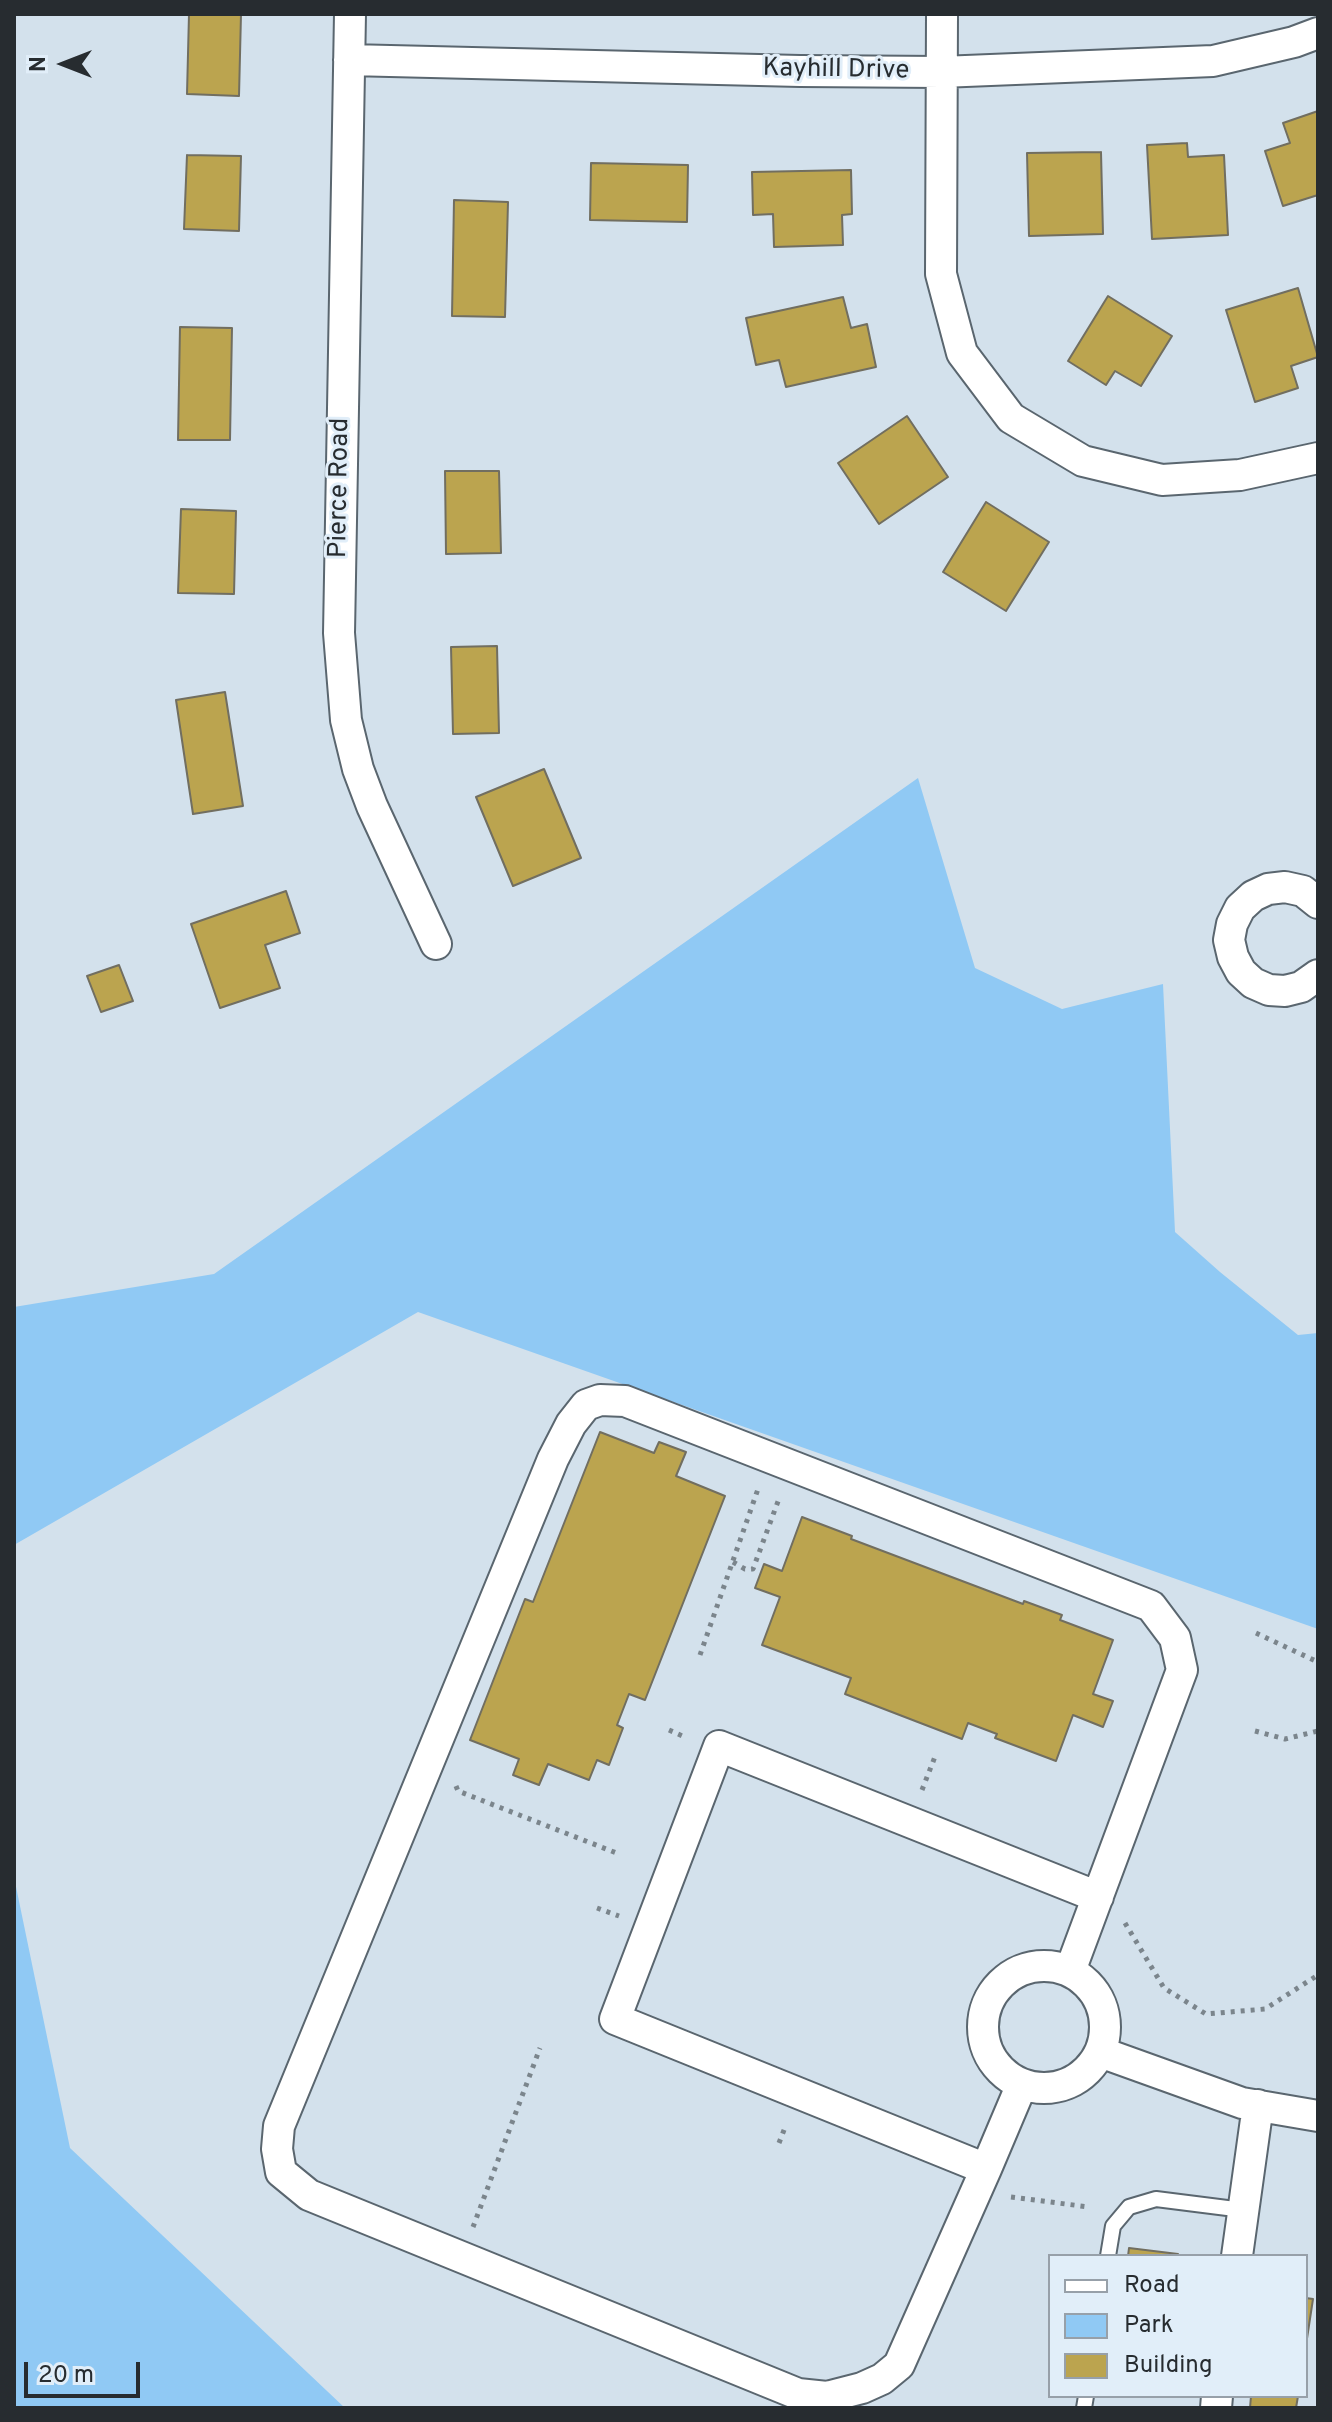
<!DOCTYPE html>
<html>
<head>
<meta charset="utf-8">
<style>
  body { margin:0 }
  #map { position:relative; width:1332px; height:2422px; overflow:hidden; background:#d3e1ec; font-family:Overpass,sans-serif }
  canvas { display:block }
  .frame { position:absolute; inset:0; border:16px solid #272c30; pointer-events:none }
  .legend { position:absolute; left:1048px; top:2254px; width:260px; height:144px; box-sizing:border-box; background:#e1eef9; border:2px solid #97a0a9; margin:0; padding:10px 14px; list-style:none; font-size:24px; color:#272c30 }
  .legend li { display:flex; align-items:center; gap:16px; height:40px }
  .legend b { width:40px; border:2px solid #97a0a9 }
  .north { position:absolute; left:24px; top:24px; width:80px; height:80px; -webkit-text-stroke:6px #e1eef9; paint-order:stroke; rotate:270deg; font-size:22px; font-weight:700; line-height:32px; text-align:center; color:#272c30 }
  .north::after { content:''; display:block; margin:auto; width:28px; height:36px; background:#272c30; clip-path:polygon(50% 0,100% 100%,50% 72%,0 100%) }
  .scale { position:absolute; left:24px; top:2362px; width:116px; height:36px; box-sizing:border-box; border:4px solid #272c30; border-top:0; padding-left:10px; font-size:24px; line-height:28px; white-space:nowrap; color:#272c30; -webkit-text-stroke:6px #e1eef9; paint-order:stroke }
</style>
</head>
<body>
<div id="map">
<canvas width="1332" height="2422"></canvas>
<div class="frame"></div>
<ul class="legend">
<li><b style="height:10px;background:#fff"></b>Road</li>
<li><b style="height:22px;background:#90c9f4"></b>Park</li>
<li><b style="height:22px;background:#bba44f"></b>Building</li>
</ul>
<div class="north">N</div>
<div class="scale">20 m</div>
</div>
<script>
const g = document.querySelector('canvas').getContext('2d');
g.lineJoin = 'round';
function fillPath(path, color) { g.fillStyle = color; g.fill(path, 'evenodd'); }
const shape = rows => new Path2D(rows.map(r => 'M' + r).join(''));
function trace(path, color, width, dash) { g.strokeStyle = color; g.lineWidth = width; g.lineCap = dash ? 'butt' : 'round'; g.setLineDash(dash || []); g.stroke(path); }
function label(font, color, halo, rows, align = 'center') {
  g.font = font + ' Overpass,sans-serif'; g.lineWidth = 6; g.setLineDash([]); g.textBaseline = 'middle'; g.strokeStyle = halo; g.fillStyle = color; for (const [text, x, y, turn = 0] of rows) {
    g.save(); g.translate(x, y); g.rotate((+turn || 0) * Math.PI / 180); g.textAlign = isNaN(turn) ? turn : align; if (halo) g.strokeText(text, 0, 0); g.fillText(text, 0, 0); g.restore();
  }
}
const green = shape([
  [918,778,975,968,1062,1009,1163,984,1175,1232,1220,1272,1298,1335,1318,1333,1318,1629,418,1312,14,1545,14,1307,214,1274],
  [14,1877,70,2148,345,2408,14,2408]
]);
const building = shape([
  [189,14,241,14,239,96,187,94,189,14],
  [1318,111,1318,195,1283,206,1265,151,1290,143,1283,123,1318,111],
  [1187,143,1188,157,1224,155,1228,235,1152,239,1147,145,1187,143],
  [1101,152,1103,234,1029,236,1027,153,1101,152],
  [187,155,241,156,239,231,184,229,187,155],
  [591,163,688,165,687,222,590,220,591,163],
  [851,170,852,214,842,215,843,245,774,247,773,214,753,215,752,172,851,170],
  [454,200,508,202,505,317,452,316,454,200],
  [1298,288,1318,357,1291,366,1298,388,1255,402,1226,310,1298,288],
  [1108,296,1172,336,1141,386,1115,371,1106,385,1068,361,1108,296],
  [843,297,851,328,867,324,876,367,786,387,779,360,756,365,746,318,843,297],
  [180,327,232,328,230,440,178,440,180,327],
  [907,416,948,477,879,524,838,463,907,416],
  [445,471,499,471,501,553,446,554,445,471],
  [986,502,1049,542,1006,611,943,572,986,502],
  [181,509,236,511,234,594,178,593,181,509],
  [497,646,499,733,453,734,451,647,497,646],
  [225,692,243,806,193,814,176,700,225,692],
  [544,769,581,858,513,886,476,797,544,769],
  [286,891,300,933,265,945,280,988,220,1008,191,924,286,891],
  [119,965,133,1001,101,1012,87,976,119,965],
  [600,1432,654,1453,659,1442,686,1452,676,1476,725,1496,645,1700,629,1694,617,1725,623,1728,609,1765,597,1760,589,1780,548,1764,539,1785,513,1775,519,1759,470,1740,525,1599,533,1602,600,1432],
  [802,1517,852,1536,851,1539,1023,1604,1024,1601,1062,1615,1060,1620,1113,1640,1093,1694,1113,1701,1103,1727,1073,1715,1056,1761,995,1738,997,1734,968,1723,962,1739,845,1694,851,1678,762,1645,780,1597,755,1588,764,1564,782,1571,802,1517],
  [1129,2248,1178,2254,1178,2256,1128,2256,1129,2248],
  [1306,2298,1313,2299,1306,2345,1306,2298],
  [1251,2396,1298,2396,1296,2408,1250,2408,1251,2396]
]);
const path = shape([
  [733,1562,745,1569,753,1569,780,1496],
  [1256,1633,1318,1662],
  [700,1655,758,1489],
  [669,1730,687,1738],
  [1255,1731,1285,1739,1318,1731],
  [456,1786,458,1791,619,1854],
  [922,1790,936,1754],
  [597,1908,619,1916],
  [1125,1923,1164,1988,1206,2014,1265,2009,1318,1975],
  [779,2143,786,2125],
  [1011,2197,1089,2207],
  [473,2227,540,2048]
]);
const lane = shape([
  [1108,2256,1113,2226,1129,2207,1156,2199,1243,2210],
  [1084,2408,1086,2396]
]);
const street = shape([
  [350,14,339,633,346,720,358,769,372,806,436,944],
  [942,14,941,274,962,353,1011,418,1083,461,1162,480,1240,475,1318,458],
  [349,60,800,71,941,72,1213,61,1294,42,1318,33],
  [1318,903,1303,891,1285,887,1268,889,1253,896,1240,908,1232,924,1229,940,1233,957,1241,972,1253,983,1269,990,1285,991,1301,987,1318,975],
  '983 2027a61 61 0 1 1 122 0a61 61 0 1 1-122 0Z',
  [1100,2052,1242,2103,1318,2116],
  [1022,2084,986,2169,615,2019,719,1746,1098,1897],
  [986,2169,899,2365,882,2379,862,2388,827,2397,798,2394,309,2195,281,2172,277,2149,279,2126,553,1459,571,1424,586,1405,600,1400,625,1401,1151,1606,1175,1638,1182,1670,1070,1971],
  [1237,2256,1258,2105],
  [1216,2408,1217,2396]
]);
const streetNames = [
  ["Kayhill Drive",836,71,1],
  ["Pierce Road",341,488,-89]
];
fillPath(green, '#90c9f4');
fillPath(building, '#bba44f');
trace(building, '#716e60', 2);
trace(lane, '#5a666f', 18);
trace(street, '#5a666f', 34);
trace(path, '#7b858c', 5, [4, 6]);
trace(lane, '#fff', 14);
trace(street, '#fff', 30);
label('26px', '#272c30', '#e1eef9', streetNames);
</script>
</body>
</html>
